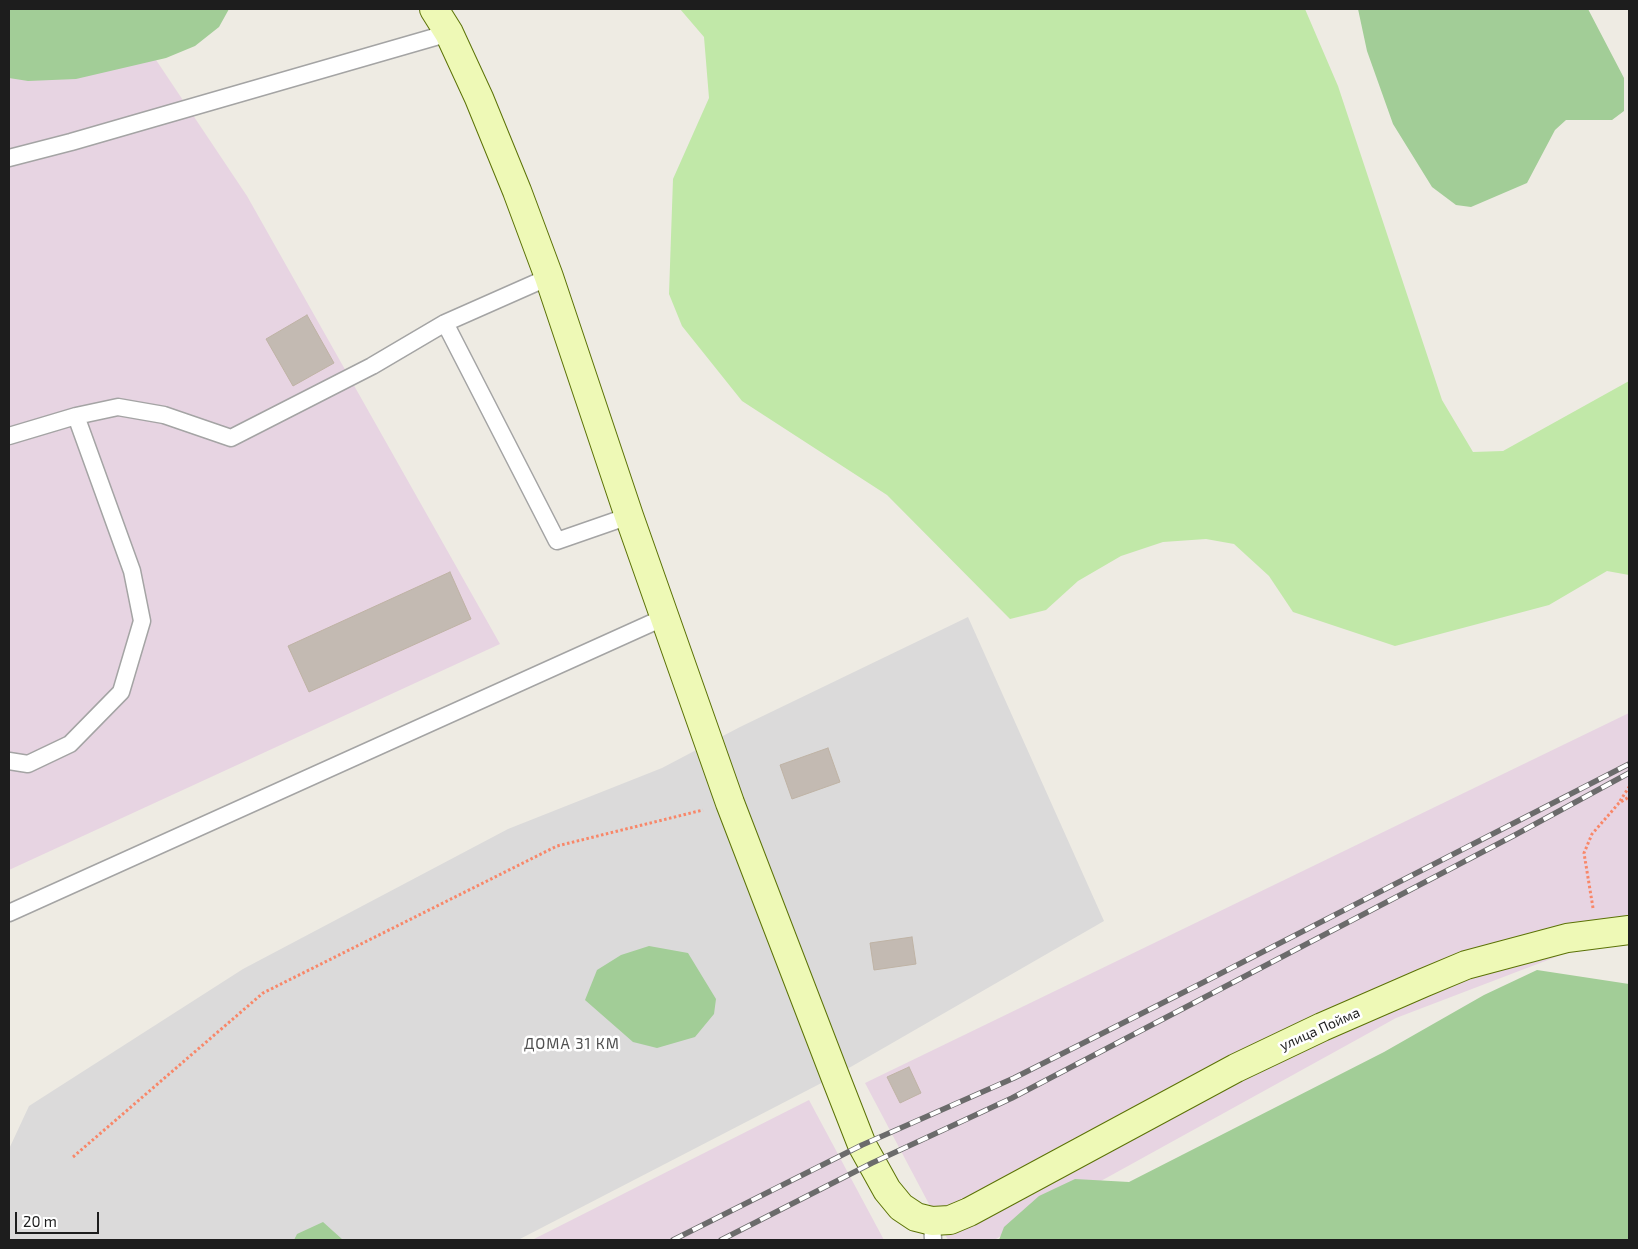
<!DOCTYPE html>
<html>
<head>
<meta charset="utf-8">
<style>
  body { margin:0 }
  #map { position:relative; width:1638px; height:1249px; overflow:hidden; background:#eeebe3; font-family:"Exo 2",sans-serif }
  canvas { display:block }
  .frame { position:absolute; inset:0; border:10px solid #1d1d1d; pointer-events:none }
  .scale { position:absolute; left:15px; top:1212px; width:84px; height:22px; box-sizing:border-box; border:2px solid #1d1d1d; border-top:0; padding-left:6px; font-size:15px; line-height:18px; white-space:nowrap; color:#1d1d1d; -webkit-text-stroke:4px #fff; paint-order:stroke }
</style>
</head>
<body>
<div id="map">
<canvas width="1638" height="1249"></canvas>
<div class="frame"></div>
<div class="scale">20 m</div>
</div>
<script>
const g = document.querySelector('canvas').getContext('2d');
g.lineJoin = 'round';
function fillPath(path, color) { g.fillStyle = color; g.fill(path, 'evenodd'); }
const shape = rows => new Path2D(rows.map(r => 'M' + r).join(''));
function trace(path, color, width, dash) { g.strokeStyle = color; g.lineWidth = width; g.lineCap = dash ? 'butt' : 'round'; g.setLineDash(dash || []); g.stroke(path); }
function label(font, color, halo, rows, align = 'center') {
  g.font = font + ' "Exo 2",sans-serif'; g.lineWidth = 5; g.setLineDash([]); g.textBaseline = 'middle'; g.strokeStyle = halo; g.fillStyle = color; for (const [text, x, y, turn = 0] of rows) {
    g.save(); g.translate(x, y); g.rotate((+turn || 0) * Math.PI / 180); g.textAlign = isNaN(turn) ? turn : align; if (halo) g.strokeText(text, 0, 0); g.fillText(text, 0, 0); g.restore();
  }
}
const residential = shape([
  [968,617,1104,921,835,1076,518,1240,9,1240,9,1149,29,1106,243,969,508,829,662,768,740,727]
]);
const industrial = shape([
  [9,9,122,9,247,196,500,644,9,870],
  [1629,713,1629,929,1396,1018,994,1240,948,1240,865,1083],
  [809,1100,884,1240,532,1240]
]);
const grass = shape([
  [680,9,1305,9,1338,86,1442,400,1473,452,1503,451,1629,381,1629,575,1607,571,1549,605,1395,646,1293,612,1269,576,1234,544,1206,539,1163,542,1121,556,1078,581,1046,610,1010,619,887,495,742,401,682,326,669,294,673,179,709,98,704,37]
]);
const forest = shape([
  [9,9,229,9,219,27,195,46,166,58,76,79,28,81,9,78],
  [1358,9,1588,9,1624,78,1624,111,1612,120,1566,120,1555,130,1527,183,1471,207,1456,205,1432,187,1393,124,1367,51],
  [649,946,688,953,716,999,714,1014,695,1037,657,1048,633,1042,585,1000,597,970,621,955],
  [1537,970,1629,984,1629,1240,999,1240,1004,1227,1039,1196,1075,1179,1129,1182,1384,1052,1484,995],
  [323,1222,343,1240,294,1240,297,1234]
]);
const building = shape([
  [307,315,334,363,293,386,266,339,307,315],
  [450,572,471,619,309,692,288,646,450,572],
  [828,748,840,782,792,799,780,765,828,748],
  [912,937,916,964,874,970,870,943,912,937],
  [909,1067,921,1093,900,1103,887,1077,909,1067]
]);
const path = shape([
  [1620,801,1629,787],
  [1593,908,1584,853,1592,834,1619,803,1629,797],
  [73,1157,263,993,557,846,703,810]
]);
const lane = shape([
  [9,158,71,142,449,33],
  [445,323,557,541,629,516],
  [9,436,76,416,118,407,164,415,231,438,372,366,445,323,549,277],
  [9,761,28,764,70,744,121,692,142,621,132,571,76,416],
  [9,913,665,617],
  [932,1221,933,1240]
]);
const secondary = shape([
  [434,9,449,33,479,98,517,191,549,277,629,516,730,803,835,1076,862,1145,887,1190,901,1207,916,1217,932,1221,950,1220,969,1212,1236,1068,1322,1027,1423,983,1466,965,1567,938,1629,930]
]);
const rail = shape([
  [673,1240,862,1145,1014,1078,1204,982,1629,764],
  [721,1240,872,1163,1012,1098,1515,835,1629,773]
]);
const streetNames = [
  ["улица Пойма",1320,1029,-24]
];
const neighbourhoodNames = [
  ["ДОМА 31 КМ",572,1044]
];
fillPath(residential, '#dbdada');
fillPath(industrial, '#e7d4e2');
fillPath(grass, '#c1e8a8');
fillPath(forest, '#a2cd97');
fillPath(building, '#c3bab2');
trace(building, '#bfb3a5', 1);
trace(lane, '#a4a4a4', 19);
trace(secondary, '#5b7206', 30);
trace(path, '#f88769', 3, [2.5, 2.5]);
trace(lane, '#fff', 16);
trace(secondary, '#eef9b6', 28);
trace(rail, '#6b6b6b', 5.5);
trace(rail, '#fff', 4, [11]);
label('14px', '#1d1d1d', '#fff', streetNames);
g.letterSpacing = '1px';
label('15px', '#505050', '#fff', neighbourhoodNames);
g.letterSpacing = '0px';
</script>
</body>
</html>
